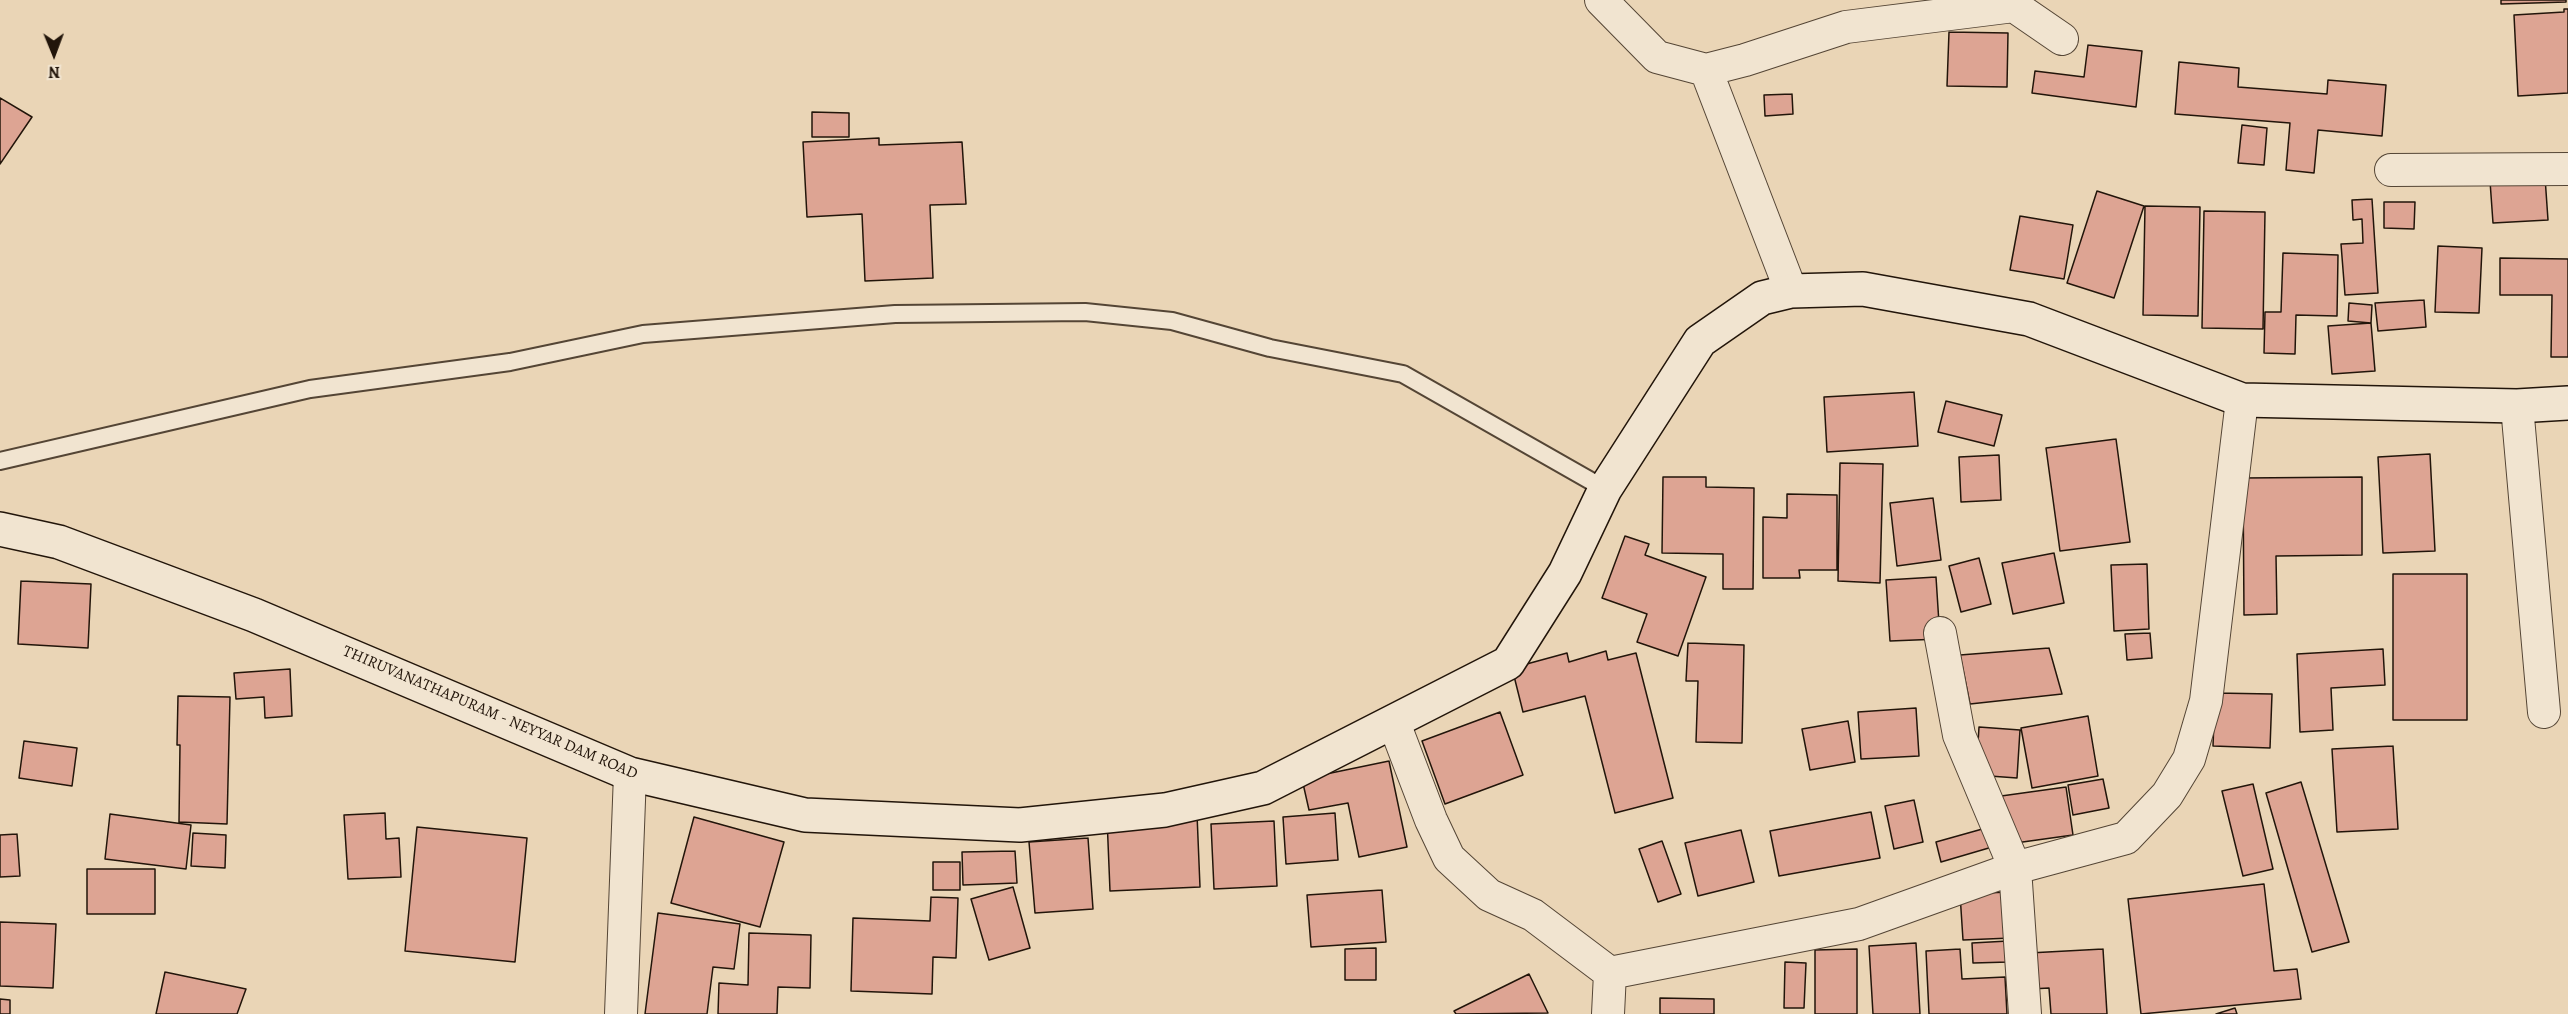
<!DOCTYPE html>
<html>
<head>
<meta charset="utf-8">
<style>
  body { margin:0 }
  #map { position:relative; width:2568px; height:1014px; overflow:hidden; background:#ead5b6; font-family:Alegreya,serif }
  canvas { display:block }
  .north { position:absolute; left:24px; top:24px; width:60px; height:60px; -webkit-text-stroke:4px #f1e4d0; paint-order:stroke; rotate:179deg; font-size:16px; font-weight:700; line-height:24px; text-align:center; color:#22150a }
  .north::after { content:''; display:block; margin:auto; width:21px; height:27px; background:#22150a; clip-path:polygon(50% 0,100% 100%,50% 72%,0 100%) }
</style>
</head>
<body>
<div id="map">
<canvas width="2568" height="1014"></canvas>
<div class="north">N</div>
</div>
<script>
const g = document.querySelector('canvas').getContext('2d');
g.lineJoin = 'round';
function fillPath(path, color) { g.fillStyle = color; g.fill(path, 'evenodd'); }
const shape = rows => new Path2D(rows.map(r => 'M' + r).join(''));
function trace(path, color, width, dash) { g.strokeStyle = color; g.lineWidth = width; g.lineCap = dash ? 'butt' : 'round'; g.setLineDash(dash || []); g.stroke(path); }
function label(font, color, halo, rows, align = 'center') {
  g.font = font + ' Alegreya,serif'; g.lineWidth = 4.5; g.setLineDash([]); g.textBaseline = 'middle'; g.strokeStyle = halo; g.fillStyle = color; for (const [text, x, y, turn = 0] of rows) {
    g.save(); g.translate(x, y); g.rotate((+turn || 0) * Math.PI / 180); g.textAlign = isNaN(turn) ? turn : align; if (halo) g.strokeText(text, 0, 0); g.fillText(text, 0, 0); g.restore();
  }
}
const building = shape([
  [2501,0,2566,0,2566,2,2501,4,2501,0],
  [2564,9,2568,9,2568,93,2518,96,2514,15,2564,12,2564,9],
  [1949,32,2008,33,2007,87,1947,86,1949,32],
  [2088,45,2142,51,2136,107,2032,93,2035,71,2084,77,2088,45],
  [2179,62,2239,68,2238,87,2327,94,2328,80,2386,85,2382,136,2318,130,2314,173,2286,170,2290,123,2175,114,2179,62],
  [1792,94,1793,114,1765,116,1764,95,1792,94],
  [0,98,32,117,0,164,0,98],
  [812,112,849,113,849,137,812,137,812,112],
  [2242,125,2267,128,2264,165,2238,163,2242,125],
  [879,138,879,145,962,142,966,204,930,205,933,278,865,281,862,214,807,217,803,142,879,138],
  [2545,177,2548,220,2493,223,2490,181,2545,177],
  [2097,191,2144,206,2114,298,2067,283,2097,191],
  [2372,199,2378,293,2345,295,2341,244,2363,243,2362,219,2353,220,2352,200,2372,199],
  [2384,202,2415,202,2414,229,2384,228,2384,202],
  [2145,206,2200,207,2198,316,2143,315,2145,206],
  [2204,211,2265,212,2263,329,2202,328,2204,211],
  [2020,216,2073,225,2064,279,2010,270,2020,216],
  [2438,246,2482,248,2479,313,2435,312,2438,246],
  [2283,253,2338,255,2337,316,2296,315,2295,354,2264,353,2265,312,2281,312,2283,253],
  [2500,258,2568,259,2568,357,2551,357,2552,295,2500,295,2500,258],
  [2424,300,2426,327,2378,331,2375,303,2424,300],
  [2349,303,2372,305,2371,323,2348,321,2349,303],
  [2371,323,2375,371,2332,374,2328,326,2371,323],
  [1914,392,1918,446,1827,452,1824,397,1914,392],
  [1946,401,2002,415,1994,446,1938,432,1946,401],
  [2116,439,2130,542,2060,551,2046,448,2116,439],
  [2430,454,2435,551,2383,553,2378,457,2430,454],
  [1999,455,2001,500,1961,502,1959,457,1999,455],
  [1840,463,1883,464,1880,583,1838,581,1840,463],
  [1663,477,1706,477,1706,487,1754,488,1753,589,1723,589,1723,554,1662,553,1663,477],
  [2362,477,2362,555,2276,556,2277,614,2244,615,2243,478,2362,477],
  [1787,494,1837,495,1837,570,1799,570,1800,578,1763,578,1763,517,1787,518,1787,494],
  [1933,498,1941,560,1897,566,1890,503,1933,498],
  [1625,536,1649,544,1645,555,1706,577,1678,656,1637,642,1647,614,1602,598,1625,536],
  [2054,553,2064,603,2013,614,2002,563,2054,553],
  [1979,558,1991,604,1961,612,1949,566,1979,558],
  [2147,564,2149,629,2114,631,2111,565,2147,564],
  [2393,574,2467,574,2467,720,2393,720,2393,574],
  [1936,577,1940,639,1890,641,1886,580,1936,577],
  [21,581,91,584,88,648,18,644,21,581],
  [2150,633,2152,658,2127,660,2125,634,2150,633],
  [1688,643,1744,645,1742,743,1696,742,1698,681,1686,681,1688,643],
  [2049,648,2062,694,1970,704,1960,655,2049,648],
  [2383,649,2385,685,2331,688,2333,730,2300,732,2297,654,2383,649],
  [1606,651,1608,660,1636,653,1673,798,1615,813,1585,696,1523,712,1512,668,1567,653,1569,662,1606,651],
  [290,669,292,716,265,718,264,697,236,699,234,673,290,669],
  [2215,693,2272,694,2270,748,2213,746,2215,693],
  [178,696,230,697,227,824,179,822,180,745,177,745,178,696],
  [1916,708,1919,756,1861,759,1858,712,1916,708],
  [1500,712,1523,775,1445,804,1422,741,1500,712],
  [2088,716,2098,776,2032,788,2021,728,2088,716],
  [1848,721,1855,762,1810,770,1802,729,1848,721],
  [1979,727,2020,730,2017,778,1976,775,1979,727],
  [24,741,77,748,72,786,19,778,24,741],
  [2393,746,2398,829,2337,832,2332,749,2393,746],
  [1389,761,1407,847,1359,857,1348,803,1309,810,1302,779,1389,761],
  [2103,779,2109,808,2073,815,2068,785,2103,779],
  [2301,782,2349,942,2312,952,2266,793,2301,782],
  [2253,784,2273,869,2243,876,2222,791,2253,784],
  [2066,787,2073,835,2001,845,1994,797,2066,787],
  [1914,800,1923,842,1894,849,1885,806,1914,800],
  [1871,812,1880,858,1779,876,1770,831,1871,812],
  [385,813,386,839,399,838,401,877,348,879,344,815,385,813],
  [1335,813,1338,860,1286,864,1283,817,1335,813],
  [110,814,191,825,186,869,105,859,110,814],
  [1197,814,1200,887,1110,891,1107,818,1197,814],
  [694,817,784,842,760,927,671,903,694,817],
  [1274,821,1277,886,1214,889,1211,824,1274,821],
  [1993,826,1999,845,1941,862,1936,842,1993,826],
  [417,827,527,838,515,962,405,951,417,827],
  [1741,830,1754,882,1698,896,1685,843,1741,830],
  [193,833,226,835,225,868,191,866,193,833],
  [17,834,20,876,0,877,0,835,17,834],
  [1088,838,1093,909,1035,913,1029,842,1088,838],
  [1662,841,1681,894,1658,902,1639,849,1662,841],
  [1015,851,1017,883,963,885,962,852,1015,851],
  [933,862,960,862,960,890,933,890,933,862],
  [87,869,155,869,155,914,87,914,87,869],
  [2264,884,2274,971,2297,969,2301,999,2141,1014,2128,899,2264,884],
  [1013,887,1030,948,989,960,971,899,1013,887],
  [1382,890,1386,942,1311,947,1307,895,1382,890],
  [2009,892,2011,938,1963,940,1960,894,2009,892],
  [931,897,958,898,956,958,933,957,932,994,851,991,853,918,930,921,931,897],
  [658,913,740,924,734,969,713,967,707,1014,645,1014,658,913],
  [0,922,56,924,53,988,0,986,0,922],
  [749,933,811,935,810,988,778,987,777,1014,718,1014,719,983,748,985,749,933],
  [2008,941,2009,962,1973,963,1972,943,2008,941],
  [1916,943,1920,1014,1873,1014,1869,946,1916,943],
  [1376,948,1376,980,1345,980,1345,949,1376,948],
  [1857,949,1857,1014,1815,1014,1815,950,1857,949],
  [1960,949,1962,979,2005,977,2007,1014,1929,1014,1926,951,1960,949],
  [2103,949,2107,1014,2051,1014,2049,988,2031,989,2029,953,2103,949],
  [1785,962,1806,963,1804,1008,1784,1008,1785,962],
  [165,972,246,989,237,1014,156,1014,165,972],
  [1529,974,1548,1013,1456,1014,1454,1011,1529,974],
  [1660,998,1714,999,1714,1014,1660,1014,1660,998],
  [0,999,10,1000,10,1014,0,1014,0,999],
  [2235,1008,2237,1014,2216,1014,2235,1008]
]);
const lane = shape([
  [0,461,310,389,510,362,643,334,895,314,1085,312,1172,321,1270,348,1403,374,1605,489]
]);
const street = shape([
  [1601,0,1657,57,1706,70,1745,60,1846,27,2014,6,2062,39],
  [1706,70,1791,291],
  [2391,170,2568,169],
  [2517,406,2544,712],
  [1940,633,1959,735,2015,868,2025,1014],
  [1394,723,1431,820,1449,858,1489,895,1533,915,1610,973],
  [621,1014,630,774],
  [1608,1014,1610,973,1859,924,2015,868,2126,838,2167,795,2189,759,2206,701,2242,400]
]);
const secondary = shape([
  [0,529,59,542,254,615,630,774,805,815,1020,825,1165,810,1263,788,1508,663,1565,573,1605,489,1700,341,1762,298,1791,291,1863,289,2029,319,2242,400,2517,406,2568,403]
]);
const streetNames = [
  ["THIRUVANATHAPURAM - NEYYAR DAM ROAD",490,713,23]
];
fillPath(building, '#dda493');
trace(building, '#22150a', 1.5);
trace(lane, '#544535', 20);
trace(street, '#544535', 34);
trace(secondary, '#22150a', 36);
trace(lane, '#f1e4d0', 16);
trace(street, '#f1e4d0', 32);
trace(secondary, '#f1e4d0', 33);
label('16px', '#22150a', '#f1e4d0', streetNames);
</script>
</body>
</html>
